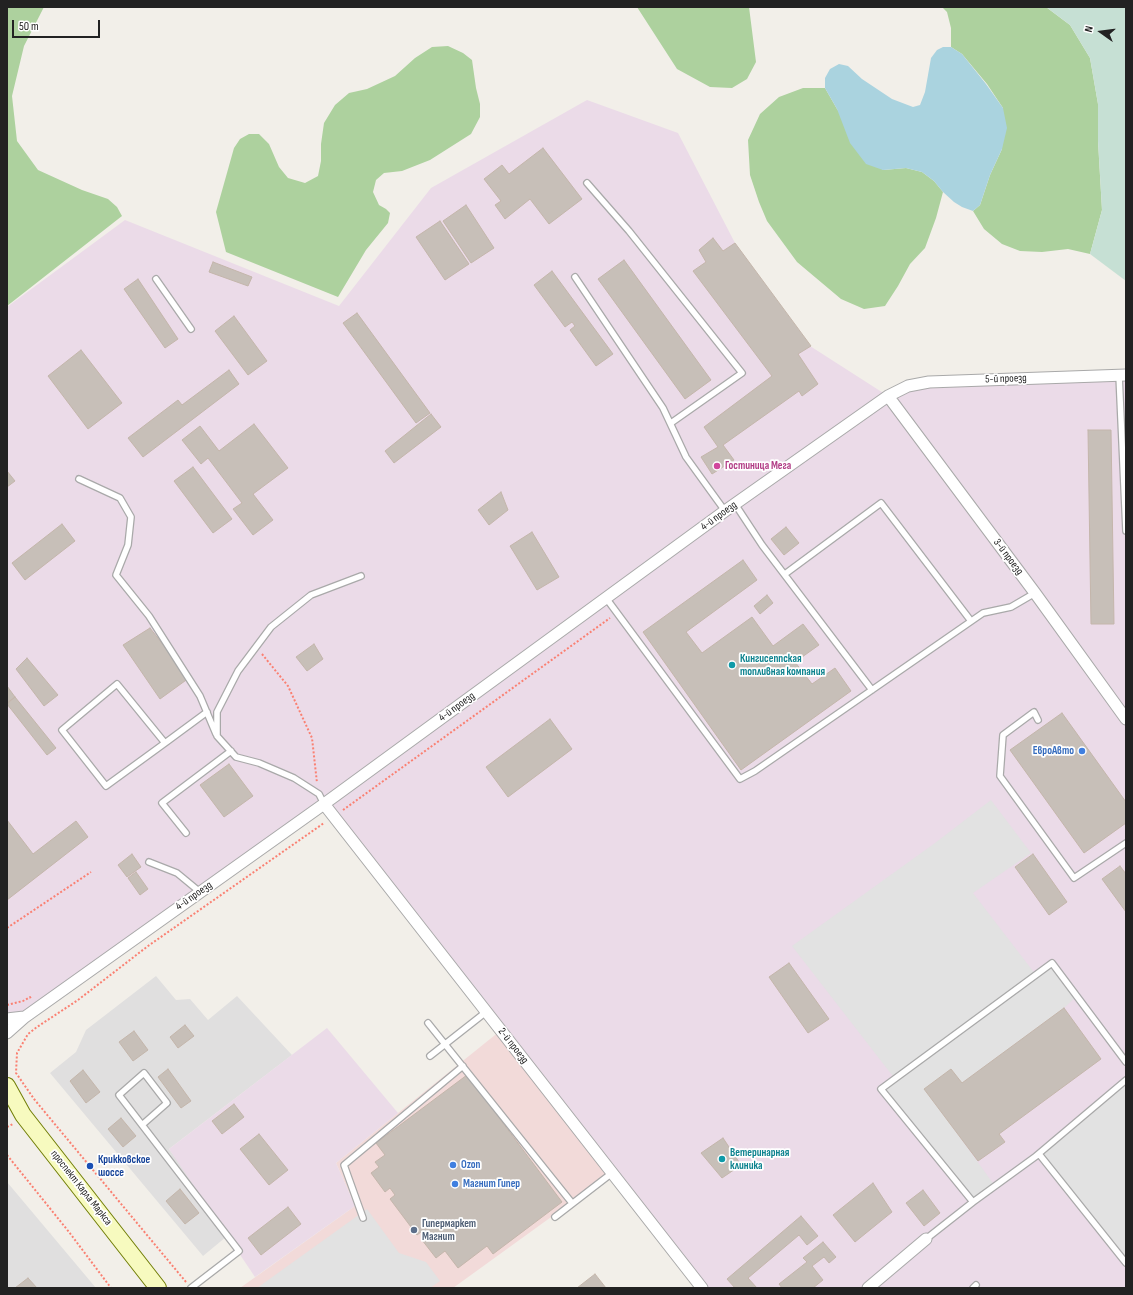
<!DOCTYPE html>
<html>
<head>
<meta charset="utf-8">
<style>
  body { margin:0 }
  #map { position:relative; width:1133px; height:1295px; overflow:hidden; background:#f2efe9; font-family:"Sofia Sans Condensed",sans-serif }
  canvas { display:block }
  .frame { position:absolute; inset:0; border:8px solid #222; pointer-events:none }
  .north { position:absolute; left:1081px; top:12px; width:40px; height:40px; -webkit-text-stroke:3px #fff; paint-order:stroke; rotate:284deg; font-size:11px; font-weight:700; line-height:16px; text-align:center; color:#222 }
  .north::after { content:''; display:block; margin:auto; width:14px; height:18px; background:#222; clip-path:polygon(50% 0,100% 100%,50% 72%,0 100%) }
  .scale { position:absolute; left:12px; top:20px; width:88px; height:18px; box-sizing:border-box; border:2px solid #222; border-top:0; padding-left:5px; font-size:12px; line-height:14px; white-space:nowrap; color:#222; -webkit-text-stroke:3px #fff; paint-order:stroke }
</style>
</head>
<body>
<div id="map">
<canvas width="1133" height="1295"></canvas>
<div class="frame"></div>
<div class="north">N</div>
<div class="scale">50 m</div>
</div>
<script>
const g = document.querySelector('canvas').getContext('2d');
g.lineJoin = 'round';
function fillPath(path, color) { g.fillStyle = color; g.fill(path, 'evenodd'); }
const shape = rows => new Path2D(rows.map(r => 'M' + r).join(''));
function trace(path, color, width, dash) { g.strokeStyle = color; g.lineWidth = width; g.lineCap = dash ? 'butt' : 'round'; g.setLineDash(dash || []); g.stroke(path); }
function label(font, color, halo, rows, align = 'center') {
  g.font = font + ' "Sofia Sans Condensed",sans-serif'; g.lineWidth = 3.5; g.setLineDash([]); g.textBaseline = 'middle'; g.strokeStyle = halo; g.fillStyle = color; for (const [text, x, y, turn = 0] of rows) {
    g.save(); g.translate(x, y); g.rotate((+turn || 0) * Math.PI / 180); g.textAlign = isNaN(turn) ? turn : align; if (halo) g.strokeText(text, 0, 0); g.fillText(text, 0, 0); g.restore();
  }
}
const residential = shape([
  [156,976,176,1000,190,999,208,1020,237,996,292,1055,169,1149,232,1232,203,1256,50,1073,76,1052,86,1030],
  [7,1182,96,1288,7,1288]
]);
const commercial = shape([
  [500,1031,612,1173,453,1288,240,1288,355,1206,336,1163]
]);
const industrial = shape([
  [587,100,678,133,735,243,810,346,888,396,929,382,1126,379,1126,1288,706,1288,324,804,25,1017,7,1016,7,307,125,220,339,306,431,188],
  [327,1028,398,1113,336,1163,355,1206,255,1277,169,1149]
]);
const forest = shape([
  [7,7,44,7,24,46,12,96,17,141,38,170,82,190,108,199,117,207,122,216,7,306],
  [637,7,749,7,756,62,747,79,732,88,710,87,677,69],
  [942,7,1046,7,1070,25,1090,58,1098,104,1098,141,1102,210,1090,254,1068,249,1042,252,1020,251,1002,244,984,229,973,211,980,205,990,175,1002,149,1003,108,987,84,962,54,951,47,951,28,947,12],
  [448,46,463,53,472,60,476,88,480,104,480,117,471,134,430,160,402,171,384,173,376,180,373,192,379,205,386,209,390,213,388,223,366,250,338,297,226,252,216,212,234,148,240,139,249,134,259,134,269,144,279,167,288,178,305,183,318,176,321,161,321,144,324,123,335,105,349,93,367,89,395,76,415,58,432,47],
  [803,88,825,88,837,109,883,170,906,168,922,172,934,181,943,192,936,218,925,248,910,264,898,286,885,306,864,309,841,299,797,262,767,221,759,202,750,175,748,140,760,114,779,97]
]);
const wetland = shape([
  [1046,7,1126,7,1126,281,1090,254,1102,210,1098,141,1098,104,1090,58,1070,25]
]);
const parking = shape([
  [991,800,1031,853,973,893,1036,975,1052,963,1077,996,1064,1008,962,1083,925,1089,995,1186,973,1202,881,1089,895,1079,792,946,935,843],
  [1126,1080,1126,1263,1039,1154],
  [367,1209,399,1253,426,1262,440,1281,430,1288,257,1288]
]);
const water = shape([
  [943,47,951,47,962,54,986,84,1003,108,1007,128,1002,149,990,175,980,205,973,211,962,207,954,202,943,192,934,181,922,172,906,168,883,170,866,164,850,143,837,109,825,88,825,78,830,69,839,64,848,66,862,79,892,99,913,107,920,105,925,92,931,58,937,50]
]);
const building = shape([
  [543,148,582,199,549,224,530,199,505,219,495,205,501,201,484,179,502,165,509,174,543,148],
  [466,205,494,248,471,263,443,221,466,205],
  [440,221,469,264,445,280,416,237,440,221],
  [713,238,723,251,735,243,811,346,798,354,818,384,802,396,799,391,723,445,734,460,712,474,701,457,718,447,704,427,772,376,693,271,706,262,699,250,713,238],
  [624,260,711,380,685,399,598,279,624,260],
  [213,262,252,277,248,286,209,272,213,262],
  [552,271,613,354,596,366,570,330,575,326,572,322,565,327,534,285,552,271],
  [138,279,178,339,165,348,124,289,138,279],
  [357,313,430,413,416,423,343,323,357,313],
  [234,316,267,361,248,375,215,331,234,316],
  [81,350,122,403,88,429,48,376,81,350],
  [229,370,239,384,143,457,128,438,178,400,182,405,229,370],
  [431,414,441,427,394,463,385,451,431,414],
  [254,424,288,468,253,494,273,520,253,535,233,509,242,503,208,458,201,464,182,440,200,426,219,451,254,424],
  [1088,430,1111,430,1114,624,1091,624,1088,430],
  [193,467,232,519,213,533,174,481,193,467],
  [7,471,15,481,7,487,7,471],
  [501,492,508,510,489,525,478,510,501,492],
  [62,524,75,541,25,580,12,563,62,524],
  [786,527,799,543,784,555,771,539,786,527],
  [532,532,559,577,537,590,510,546,532,532],
  [743,560,757,580,686,632,702,653,752,617,773,646,803,624,819,645,795,662,812,684,835,668,851,691,741,770,643,632,743,560],
  [767,595,773,603,760,614,754,606,767,595],
  [150,628,189,678,160,699,123,645,150,628],
  [314,644,323,659,307,671,296,657,314,644],
  [27,658,58,695,44,706,16,669,27,658],
  [7,686,15,697,7,703,7,686],
  [15,697,56,748,47,755,7,704,15,697],
  [1062,713,1126,802,1126,823,1084,853,1010,750,1062,713],
  [550,719,572,749,508,797,486,767,550,719],
  [229,764,253,796,224,817,200,785,229,764],
  [7,820,33,854,76,821,88,837,7,900,7,820],
  [132,854,141,867,127,877,118,865,132,854],
  [1033,854,1067,902,1049,915,1015,867,1033,854],
  [1120,866,1126,874,1126,912,1102,879,1120,866],
  [136,872,148,889,140,895,128,878,136,872],
  [789,963,829,1019,808,1033,769,977,789,963],
  [1064,1008,1101,1059,999,1134,1005,1142,978,1161,924,1089,951,1069,962,1083,1064,1008],
  [185,1025,194,1036,178,1048,170,1037,185,1025],
  [134,1031,148,1050,133,1061,119,1042,134,1031],
  [168,1069,191,1101,181,1108,158,1077,168,1069],
  [83,1070,100,1092,86,1103,70,1081,83,1070],
  [467,1075,562,1202,493,1254,487,1246,458,1268,445,1251,436,1258,422,1240,425,1237,421,1232,417,1235,390,1199,395,1195,390,1188,385,1192,371,1173,379,1167,375,1162,385,1155,376,1143,467,1075],
  [234,1104,244,1117,222,1134,212,1121,234,1104],
  [121,1118,136,1136,123,1147,108,1129,121,1118],
  [259,1134,288,1170,269,1185,240,1149,259,1134],
  [723,1138,741,1165,722,1178,701,1153,723,1138],
  [873,1183,892,1212,855,1242,833,1215,873,1183],
  [180,1189,199,1213,185,1224,166,1201,180,1189],
  [923,1190,940,1213,924,1226,906,1203,923,1190],
  [288,1207,301,1224,261,1255,248,1238,288,1207],
  [801,1216,818,1236,807,1245,799,1235,748,1278,757,1288,735,1288,727,1279,801,1216],
  [823,1242,836,1257,829,1263,824,1257,812,1266,823,1280,813,1288,782,1288,779,1284,807,1262,803,1258,823,1242],
  [595,1274,606,1288,577,1288,595,1274],
  [28,1278,37,1288,15,1288,28,1278]
]);
const path = shape([
  [262,654,288,686,312,738,317,783],
  [343,810,610,618],
  [7,928,91,872],
  [7,1005,23,1001,30,997,31,999],
  [7,1127,13,1124],
  [7,1155,69,1232,111,1288],
  [186,1282,34,1099,16,1073,17,1053,28,1034,37,1027,78,1000,148,946,324,823]
]);
const lane = shape([
  [587,183,629,231,742,373,671,423],
  [575,277,663,408,686,457,725,511],
  [156,279,191,329],
  [1119,375,1126,531],
  [79,479,120,498,131,517,128,545,116,575,149,616,200,696,216,734],
  [735,504,762,545,872,690],
  [785,574,881,503,971,621],
  [606,598,740,779,755,771,983,613,1011,607,1035,593],
  [1038,720,1034,712,1003,735,1000,776,1074,878,1126,843],
  [165,743,106,786,62,730,117,684,165,743,207,712],
  [324,804,319,794,294,778,259,763,236,757,217,736,217,712,238,671,271,627,311,595,361,576],
  [186,833,162,803,231,751],
  [149,862,177,873,200,892],
  [428,1023,572,1203],
  [430,1056,486,1012],
  [142,1125,167,1103,144,1073,119,1095,239,1251,191,1288],
  [1036,1156,1126,1080],
  [973,1202,881,1089,1052,963,1126,1062],
  [555,1217,612,1173],
  [363,1218,344,1165,463,1066],
  [926,1239,973,1202,1039,1154,1126,1263],
  [973,1288,976,1285]
]);
const street = shape([
  [888,396,1035,593,1126,719],
  [324,804,702,1288],
  [7,1019,24,1017],
  [7,1033,25,1017,324,804,725,511,888,396,908,386,929,382,1126,375],
  [868,1288,926,1239]
]);
const secondary = shape([
  [7,1086,23,1115,158,1288]
]);
const markers = [
  [717,466,4,"#d1479c"],
  [732,665,4,"#0f9aa8"],
  [1082,751,4,"#3f7fe0"],
  [722,1159,4,"#0f9aa8"],
  [453,1165,4,"#3f7fe0"],
  [90,1166,4,"#1a4fb4"],
  [455,1184,4,"#3f7fe0"],
  [414,1230,4,"#5c6f8a"]
];
const streetNames = [
  ["5-й проезд",1006,379,-2],
  ["4-й проезд",719,516,-36],
  ["3-й проезд",1008,557,53],
  ["4-й проезд",457,707,-36],
  ["4-й проезд",194,896,-35],
  ["2-й проезд",513,1046,52],
  ["проспект Карла Маркса",81,1188,52]
];
const hotelNames = [
  ["Гостиница Мега",725,466]
];
const cultureNames = [
  ["Кингисеппская",740,659],
  ["топливная компания",740,672],
  ["Ветеринарная",730,1153],
  ["клиника",730,1166]
];
const shopNames = [
  ["ЕвроАвто",1074,751,"right"],
  ["Ozon",461,1165],
  ["Магнит Гипер",463,1184]
];
const transitNames = [
  ["Крикковское",98,1160],
  ["шоссе",98,1173]
];
const serviceNames = [
  ["Гипермаркет",422,1224],
  ["Магнит",422,1237]
];
fillPath(residential, '#e0dfdf');
fillPath(commercial, '#f2dad9');
fillPath(industrial, '#ebdbe8');
fillPath(forest, '#add19e');
fillPath(wetland, '#c6e0d4');
fillPath(parking, '#e2e2e2');
fillPath(water, '#aad3df');
fillPath(building, '#c7bfb8');
trace(building, '#c4b6ab', 1);
trace(lane, '#a9a9a9', 8);
trace(street, '#a9a9a9', 13);
trace(secondary, '#707d05', 18);
trace(path, '#fa8072', 2, [2, 2]);
trace(lane, '#fff', 5.5);
trace(street, '#fff', 11);
trace(secondary, '#f7fabf', 16);
for (const [x, y, r, color] of markers) { const dot = new Path2D(); dot.arc(x, y, r, 0, 2 * Math.PI); g.fillStyle = color; g.fill(dot); trace(dot, '#fff', 1.5); }
label('11px', '#222', '#fff', streetNames);
label('bold 11px', '#b23c85', '#fff', hotelNames, 'left');
label('bold 11px', '#0d838f', '#fff', cultureNames, 'left');
label('bold 11px', '#366cbe', '#fff', shopNames, 'left');
label('bold 11px', '#164399', '#fff', transitNames, 'left');
label('bold 11px', '#4e5e75', '#fff', serviceNames, 'left');
</script>
</body>
</html>
